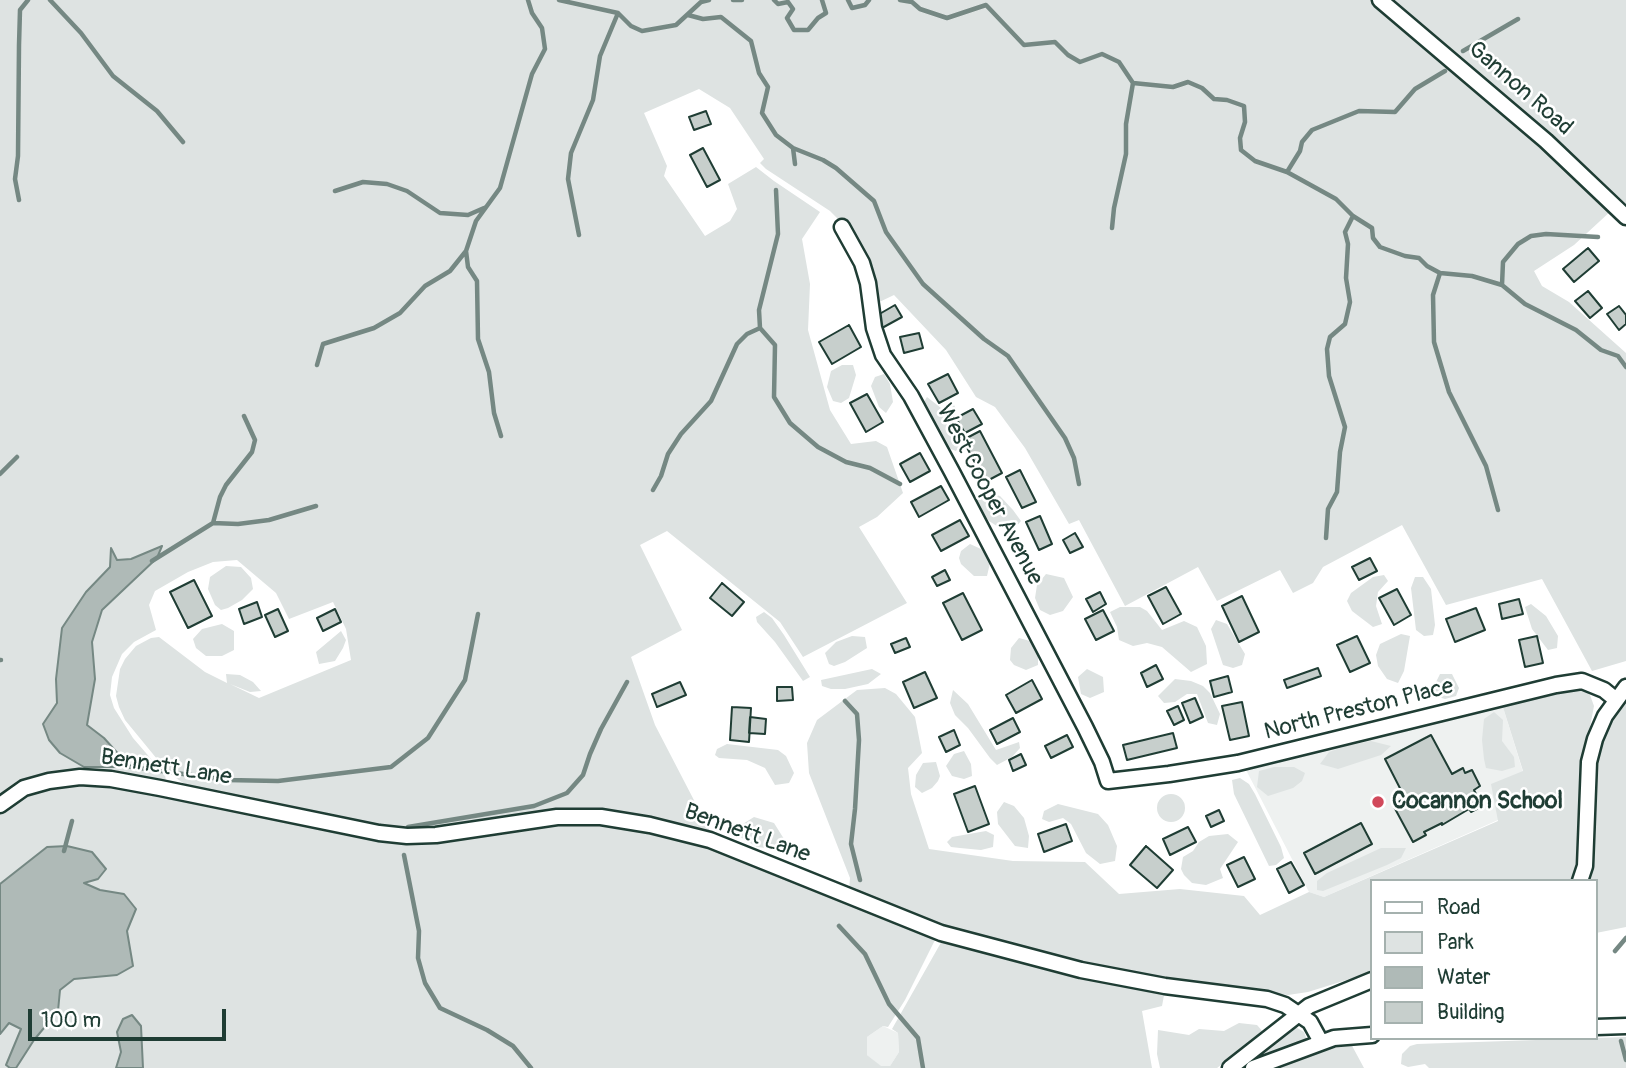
<!DOCTYPE html>
<html>
<head>
<meta charset="utf-8">
<style>
  body { margin:0 }
  #map { position:relative; width:1626px; height:1068px; overflow:hidden; background:#fff; font-family:Pangolin,sans-serif }
  canvas { display:block }
  .legend { position:absolute; left:1370px; top:879px; width:228px; height:161px; box-sizing:border-box; background:#fff; border:2px solid #a5b1ae; margin:0; padding:9px 12px; list-style:none; font-size:21px; color:#1f3d34 }
  .legend li { display:flex; align-items:center; gap:14px; height:35px }
  .legend b { width:35px; border:2px solid #a5b1ae }
  .scale { position:absolute; left:28px; top:1009px; width:198px; height:32px; box-sizing:border-box; border:4px solid #1f3d34; border-top:0; padding-left:9px; font-size:21px; line-height:24px; white-space:nowrap; color:#1f3d34; -webkit-text-stroke:5px #fff; paint-order:stroke }
</style>
</head>
<body>
<div id="map">
<canvas width="1626" height="1068"></canvas>
<ul class="legend">
<li><b style="height:9px;background:#fff"></b>Road</li>
<li><b style="height:19px;background:#dee3e2"></b>Park</li>
<li><b style="height:19px;background:#afbab7"></b>Water</li>
<li><b style="height:19px;background:#c7cfcc"></b>Building</li>
</ul>
<div class="scale">100 m</div>
</div>
<script>
const g = document.querySelector('canvas').getContext('2d');
g.lineJoin = 'round';
function fillPath(path, color) { g.fillStyle = color; g.fill(path, 'evenodd'); }
const shape = rows => new Path2D(rows.map(r => 'M' + r).join(''));
function trace(path, color, width, dash) { g.strokeStyle = color; g.lineWidth = width; g.lineCap = dash ? 'butt' : 'round'; g.setLineDash(dash || []); g.stroke(path); }
function label(font, color, halo, rows, align = 'center') {
  g.font = font + ' Pangolin,sans-serif'; g.lineWidth = 5; g.setLineDash([]); g.textBaseline = 'middle'; g.strokeStyle = halo; g.fillStyle = color; for (const [text, x, y, turn = 0] of rows) {
    g.save(); g.translate(x, y); g.rotate((+turn || 0) * Math.PI / 180); g.textAlign = isNaN(turn) ? turn : align; if (halo) g.strokeText(text, 0, 0); g.fillText(text, 0, 0); g.restore();
  }
}
const built = shape([
  [1502,704,1523,772,1498,820,1324,897,1309,892,1244,766],
  [883,1026,898,1033,899,1052,890,1066,880,1066,867,1055,867,1037]
]);
const green = shape([
  [0,0,1371,0,1543,145,1612,210,1574,245,1534,271,1542,286,1569,302,1626,353,1626,661,1592,671,1542,579,1446,605,1402,525,1323,567,1313,583,1293,593,1280,570,1217,601,1198,567,1125,606,1079,520,1069,524,1025,448,995,407,976,397,946,350,894,295,873,305,844,225,830,211,766,169,760,163,764,159,730,108,699,89,644,113,667,166,664,176,705,236,730,221,737,209,728,184,756,167,774,181,820,212,802,239,810,284,808,330,830,410,851,444,876,441,887,447,903,493,877,517,859,527,907,603,803,657,780,622,667,531,640,545,682,630,631,657,655,725,711,833,560,811,525,814,435,828,380,828,189,787,173,776,157,759,125,720,119,707,116,696,120,669,125,659,136,646,151,638,159,637,205,672,227,683,226,674,240,675,253,682,261,691,250,692,230,684,259,698,351,660,346,629,333,602,289,619,276,593,237,560,213,562,188,572,155,591,149,605,156,630,134,642,122,654,112,677,110,695,114,708,133,738,165,775,166,781,112,773,0,798],
  [1390,0,1626,0,1626,206,1558,142],
  [842,365,853,365,856,375,849,398,841,403,833,401,827,387,831,371],
  [884,374,890,384,893,402,886,413,879,407,871,386,875,377],
  [927,397,941,408,953,403,957,411,952,421,960,445,956,451,946,447,924,402],
  [986,492,1000,496,1013,510,1021,521,1015,528,1000,528,989,521,982,513,977,505,976,495],
  [970,544,981,549,990,563,987,576,974,576,961,564,959,558,961,551],
  [226,566,241,567,251,578,253,589,242,600,228,608,221,610,215,605,208,589,210,577],
  [1046,574,1064,578,1073,597,1063,611,1050,615,1040,610,1035,598,1037,585],
  [1384,575,1388,581,1378,592,1376,606,1382,624,1373,627,1352,611,1347,601,1351,593,1373,577],
  [1415,577,1423,577,1431,589,1435,625,1433,635,1424,636,1416,630,1411,588],
  [1531,604,1546,616,1558,636,1557,648,1548,650,1532,629,1525,607],
  [1120,607,1140,607,1147,611,1162,630,1184,621,1197,627,1206,646,1207,664,1191,672,1162,647,1147,643,1133,646,1119,640,1117,627,1110,612],
  [764,612,772,618,784,635,810,677,803,681,775,642,757,622,756,617],
  [1216,620,1227,624,1245,654,1242,665,1233,668,1223,665,1211,629],
  [222,624,234,631,234,650,222,656,206,656,196,648,193,639,202,629],
  [341,631,346,640,343,648,335,661,319,664,316,652],
  [1401,634,1410,636,1404,671,1398,683,1387,679,1378,666,1376,655,1380,644],
  [852,636,865,637,867,648,845,662,834,666,829,664,825,653,836,642],
  [1019,638,1030,641,1038,652,1038,665,1026,670,1014,665,1010,660,1011,648],
  [872,669,881,674,868,684,845,689,831,689,822,686,821,680],
  [1087,669,1103,677,1104,692,1090,698,1081,694,1078,677],
  [1440,674,1452,674,1459,688,1456,696,1445,699,1435,696,1434,686],
  [1175,679,1191,681,1203,686,1210,693,1220,714,1217,725,1208,723,1197,694,1187,694,1175,702,1164,703,1158,696],
  [885,688,896,694,915,717,922,753,908,768,911,794,929,849,1013,861,1085,862,1119,894,1180,889,1244,896,1260,915,1309,892,1324,897,1498,821,1491,784,1523,771,1502,704,1574,688,1584,690,1590,695,1594,706,1581,774,1578,864,1573,881,1372,881,1372,972,1308,992,1288,995,1167,981,1079,964,939,927,849,890,850,878,809,773,807,743,817,720,857,690],
  [953,690,968,704,996,750,1019,742,1020,748,1012,757,997,765,990,758,968,728,955,715,950,703],
  [1626,696,1626,927,1596,933,1596,881,1587,881,1596,769,1603,738,1614,713],
  [1494,712,1503,720,1502,741,1514,757,1515,767,1502,771,1486,768,1484,759,1482,740,1484,719],
  [1371,741,1391,746,1381,755,1338,769,1320,764,1329,752,1346,746],
  [727,744,778,750,786,756,794,773,789,783,775,785,765,768,747,760,719,758,715,755,717,749],
  [964,751,971,764,972,776,964,779,952,776,946,766,954,754],
  [936,762,940,776,938,781,932,788,922,793,915,787,916,775,923,763],
  [1274,767,1294,767,1305,773,1302,781,1293,788,1268,796,1257,787,1259,771],
  [1240,778,1249,784,1255,794,1281,847,1284,858,1276,865,1269,866,1234,794,1232,780],
  [77,783,108,785,159,794,385,840,556,823,597,823,649,831,707,846,936,938,905,1000,888,1027,883,1026,867,1037,867,1055,881,1066,890,1066,899,1052,898,1033,892,1029,943,939,1165,990,1162,1006,1142,1011,1152,1068,0,1068,0,811,25,794,48,786],
  '1157 808a14 14 0 1 1 28 0a14 14 0 1 1-28 0Z',
  [1004,802,1014,806,1024,818,1029,836,1028,848,1015,846,998,824,997,812],
  [1058,804,1098,814,1108,825,1117,846,1115,861,1100,864,1086,853,1071,824,1063,818,1049,822,1042,819,1044,811],
  [754,817,774,823,784,839,775,849,757,847,737,835,738,827],
  [986,831,994,835,993,847,981,850,960,848,951,847,947,842,952,837],
  [1228,834,1238,842,1220,869,1223,878,1206,885,1192,883,1184,875,1181,869,1183,857,1193,851,1199,842,1209,836],
  [1381,848,1406,848,1401,858,1387,865,1323,891,1317,890,1317,881,1327,873],
  [1239,1023,1257,1025,1264,1033,1217,1068,1160,1068,1157,1054,1158,1030,1189,1035,1199,1029,1224,1031],
  [1294,1026,1304,1032,1307,1040,1244,1066],
  [1626,1037,1626,1068,1429,1068,1425,1064,1408,1067,1401,1064,1402,1054,1410,1046,1417,1044],
  [1350,1042,1364,1068,1268,1068,1326,1046]
]);
const water = shape([
  [162,546,157,558,102,610,92,642,95,679,87,725,104,738,130,767,84,767,60,753,49,740,43,724,57,703,56,679,62,628,86,592,110,567,111,548,117,560,131,559,162,546],
  [67,846,92,852,106,869,98,879,84,883,100,890,124,894,136,909,127,931,133,966,117,975,74,979,60,990,58,1011,34,1040,16,1068,10,1068,6,1065,21,1029,9,1023,0,1034,0,884,47,847,67,846],
  [132,1015,141,1026,143,1068,116,1068,121,1052,117,1032,123,1019,132,1015]
]);
const stream = shape([
  [50,0,81,33,113,76,157,111,183,142],
  [559,0,618,13,631,26,642,31,676,25,701,2,709,0],
  [733,0,742,0],
  [774,0,778,4,788,2,793,9,787,18,794,30,808,30,818,18,826,13,822,0],
  [848,0,852,8,865,5,869,0],
  [900,0,912,2,920,9,947,18,986,5,1024,45,1055,42,1068,55,1080,62,1102,54,1119,62,1133,83,1173,87,1188,82,1202,88,1214,99,1227,100,1244,106,1245,122,1240,138,1241,150,1255,161,1287,172,1336,199,1353,216,1372,228,1373,238,1380,247,1405,256,1419,258,1427,266,1440,273,1472,276,1502,285,1525,304,1576,330,1601,350,1618,356,1626,367],
  [688,15,703,19,721,17,751,41,759,73,768,87,762,113,776,135,793,148,795,164],
  [1463,51,1518,19],
  [793,148,823,160,836,168,874,201,886,232,923,284,984,339,1008,356,1065,438,1074,458,1079,484],
  [1287,172,1300,151,1302,142,1312,130,1359,111,1395,112,1415,89,1445,71],
  [776,190,778,234,759,310,760,328,775,345,774,397,790,423,818,447,846,462,870,468,900,484],
  [335,191,363,182,387,184,407,191,440,213,468,215,484,208],
  [19,200,15,179,18,156,19,45,20,10,28,0],
  [1112,228,1114,208,1126,154,1126,124,1133,83],
  [579,235,568,179,571,153,593,100,600,56,618,13],
  [466,251,468,267,477,281,478,339,489,372,494,413,501,436],
  [1440,273,1433,295,1434,342,1449,392,1486,466,1498,510],
  [1502,285,1503,262,1518,244,1531,236,1546,234,1598,237],
  [317,365,323,344,374,328,400,313,425,286,450,271,466,251,476,221,500,188,532,74,545,49,542,28,532,13,528,0],
  [0,474,17,457],
  [653,490,661,476,668,454,681,434,711,401,737,344,747,334,760,328],
  [213,523,220,497,226,485,252,452,255,440,244,416],
  [1326,538,1328,509,1337,492,1340,452,1345,427,1329,376,1327,349,1330,337,1345,324,1350,302,1346,278,1348,244,1345,232,1353,216],
  [152,561,213,523,238,524,269,520,316,506],
  [0,660,1,660],
  [845,701,857,714,859,740,855,809,851,844,860,880],
  [125,766,227,780,278,781,391,767,428,738,465,680,478,614],
  [408,827,534,806,567,793,583,775,590,754,601,729,627,682],
  [64,851,72,821],
  [404,855,419,931,418,958,425,983,440,1008,487,1030,513,1046,531,1068],
  [839,926,865,954,889,1004,918,1038,923,1068],
  [1615,951,1626,938],
  [1621,1041,1626,1060]
]);
const building = shape([
  [706,111,711,124,694,130,689,117,706,111],
  [703,148,720,180,707,187,690,155,703,148],
  [1588,248,1599,261,1574,282,1563,269,1588,248],
  [1588,291,1602,308,1590,318,1575,301,1588,291],
  [895,305,902,317,882,328,876,316,895,305],
  [1619,306,1626,315,1626,324,1619,330,1607,314,1619,306],
  [849,325,861,347,832,364,819,342,849,325],
  [919,333,923,348,904,353,900,337,919,333],
  [948,374,958,393,939,403,928,384,948,374],
  [867,394,883,422,866,432,850,403,867,394],
  [973,409,982,424,965,433,956,418,973,409],
  [980,431,1002,473,985,482,963,440,980,431],
  [920,453,930,471,910,482,900,464,920,453],
  [1020,470,1036,502,1022,508,1006,477,1020,470],
  [941,486,949,500,919,517,911,502,941,486],
  [1040,516,1052,544,1039,550,1026,522,1040,516],
  [960,520,969,536,941,551,932,535,960,520],
  [1075,533,1083,547,1070,553,1063,540,1075,533],
  [1370,558,1377,571,1359,580,1352,567,1370,558],
  [945,570,950,580,937,586,932,577,945,570],
  [194,580,212,616,188,628,170,592,194,580],
  [722,583,744,602,732,616,710,598,722,583],
  [1166,587,1181,614,1163,624,1148,596,1166,587],
  [1397,589,1411,615,1394,625,1379,598,1397,589],
  [1100,592,1106,604,1093,612,1086,599,1100,592],
  [963,593,982,630,962,640,943,603,963,593],
  [1242,596,1259,632,1239,642,1222,606,1242,596],
  [1519,599,1523,614,1502,619,1499,604,1519,599],
  [257,602,262,617,244,624,239,609,257,602],
  [1476,608,1485,630,1455,642,1446,619,1476,608],
  [278,609,288,631,275,637,265,615,278,609],
  [335,609,341,622,323,631,317,618,335,609],
  [1103,610,1114,631,1096,640,1085,619,1103,610],
  [1357,636,1370,663,1350,672,1337,645,1357,636],
  [1537,636,1543,663,1525,667,1519,640,1537,636],
  [906,638,910,647,895,653,891,644,906,638],
  [1156,665,1163,679,1147,687,1141,673,1156,665],
  [1318,668,1321,676,1287,688,1284,680,1318,668],
  [925,672,937,698,914,708,903,682,925,672],
  [1228,676,1232,692,1214,697,1210,681,1228,676],
  [1032,680,1042,699,1016,713,1006,695,1032,680],
  [680,682,686,695,657,707,652,694,680,682],
  [777,687,792,687,793,700,777,701,777,687],
  [1195,698,1203,717,1190,723,1182,703,1195,698],
  [1242,702,1249,736,1230,740,1222,706,1242,702],
  [1178,706,1184,720,1174,725,1167,711,1178,706],
  [732,707,751,708,749,742,730,740,732,707],
  [750,717,766,719,765,734,749,733,750,717],
  [1013,718,1020,732,997,744,990,730,1013,718],
  [954,730,960,745,946,752,939,737,954,730],
  [1173,733,1177,748,1127,760,1123,745,1173,733],
  [1067,735,1073,747,1051,758,1045,746,1067,735],
  [1431,735,1452,774,1463,768,1465,773,1472,770,1480,786,1474,790,1482,806,1471,812,1469,809,1442,825,1442,823,1424,832,1426,835,1413,842,1393,805,1405,798,1385,759,1431,735],
  [1021,754,1026,765,1013,771,1009,760,1021,754],
  [975,786,989,824,968,832,954,794,975,786],
  [1219,810,1224,821,1211,827,1206,816,1219,810],
  [1361,823,1372,844,1315,874,1304,853,1361,823],
  [1066,824,1072,841,1044,852,1038,834,1066,824],
  [1188,827,1196,842,1170,855,1163,839,1188,827],
  [1146,846,1173,870,1157,888,1130,865,1146,846],
  [1244,857,1255,879,1238,887,1227,865,1244,857],
  [1291,862,1304,885,1289,893,1277,869,1291,862]
]);
const minor = shape([
  [1380,0,1546,141,1626,217],
  [842,227,862,263,868,283,874,328,883,355,911,396,952,472,1085,727,1102,762,1108,781,1169,774,1238,763,1556,685,1582,681,1604,690,1615,699],
  [0,805,24,788,49,781,80,777,111,779,160,788,379,833,407,836,436,835,557,817,601,817,650,825,710,840,941,933,1081,970,1165,986,1267,999,1285,1005,1310,1022,1321,1042],
  [1580,881,1585,866,1589,762,1595,739,1605,716,1626,687],
  [1596,1027,1626,1026],
  [1230,1068,1309,1006,1372,980],
  [1253,1068,1334,1038,1372,1035]
]);
const markers = [
  [1378,802,7,"#d1495b"]
];
const streetNames = [
  ["Gannon Road",1520,89,41],
  ["West Cooper Avenue",989,495,62],
  ["North Preston Place",1359,710,-14],
  ["Bennett Lane",166,768,9],
  ["Bennett Lane",747,834,20]
];
const poiNames = [
  ["Cocannon School",1392,802]
];
fillPath(built, '#eef1f0');
fillPath(green, '#dee3e2');
fillPath(water, '#afbab7');
trace(water, '#758883', 2);
trace(stream, '#758883', 4.5);
fillPath(building, '#c7cfcc');
trace(building, '#1f3d34', 2);
trace(minor, '#1f3d34', 19);
trace(minor, '#fff', 14);
for (const [x, y, r, color] of markers) { const dot = new Path2D(); dot.arc(x, y, r, 0, 2 * Math.PI); g.fillStyle = color; g.fill(dot); trace(dot, '#fff', 2.5); }
label('23px', '#1f3d34', '#fff', streetNames);
label('bold 23px', '#1f3d34', '#fff', poiNames, 'left');
</script>
</body>
</html>
